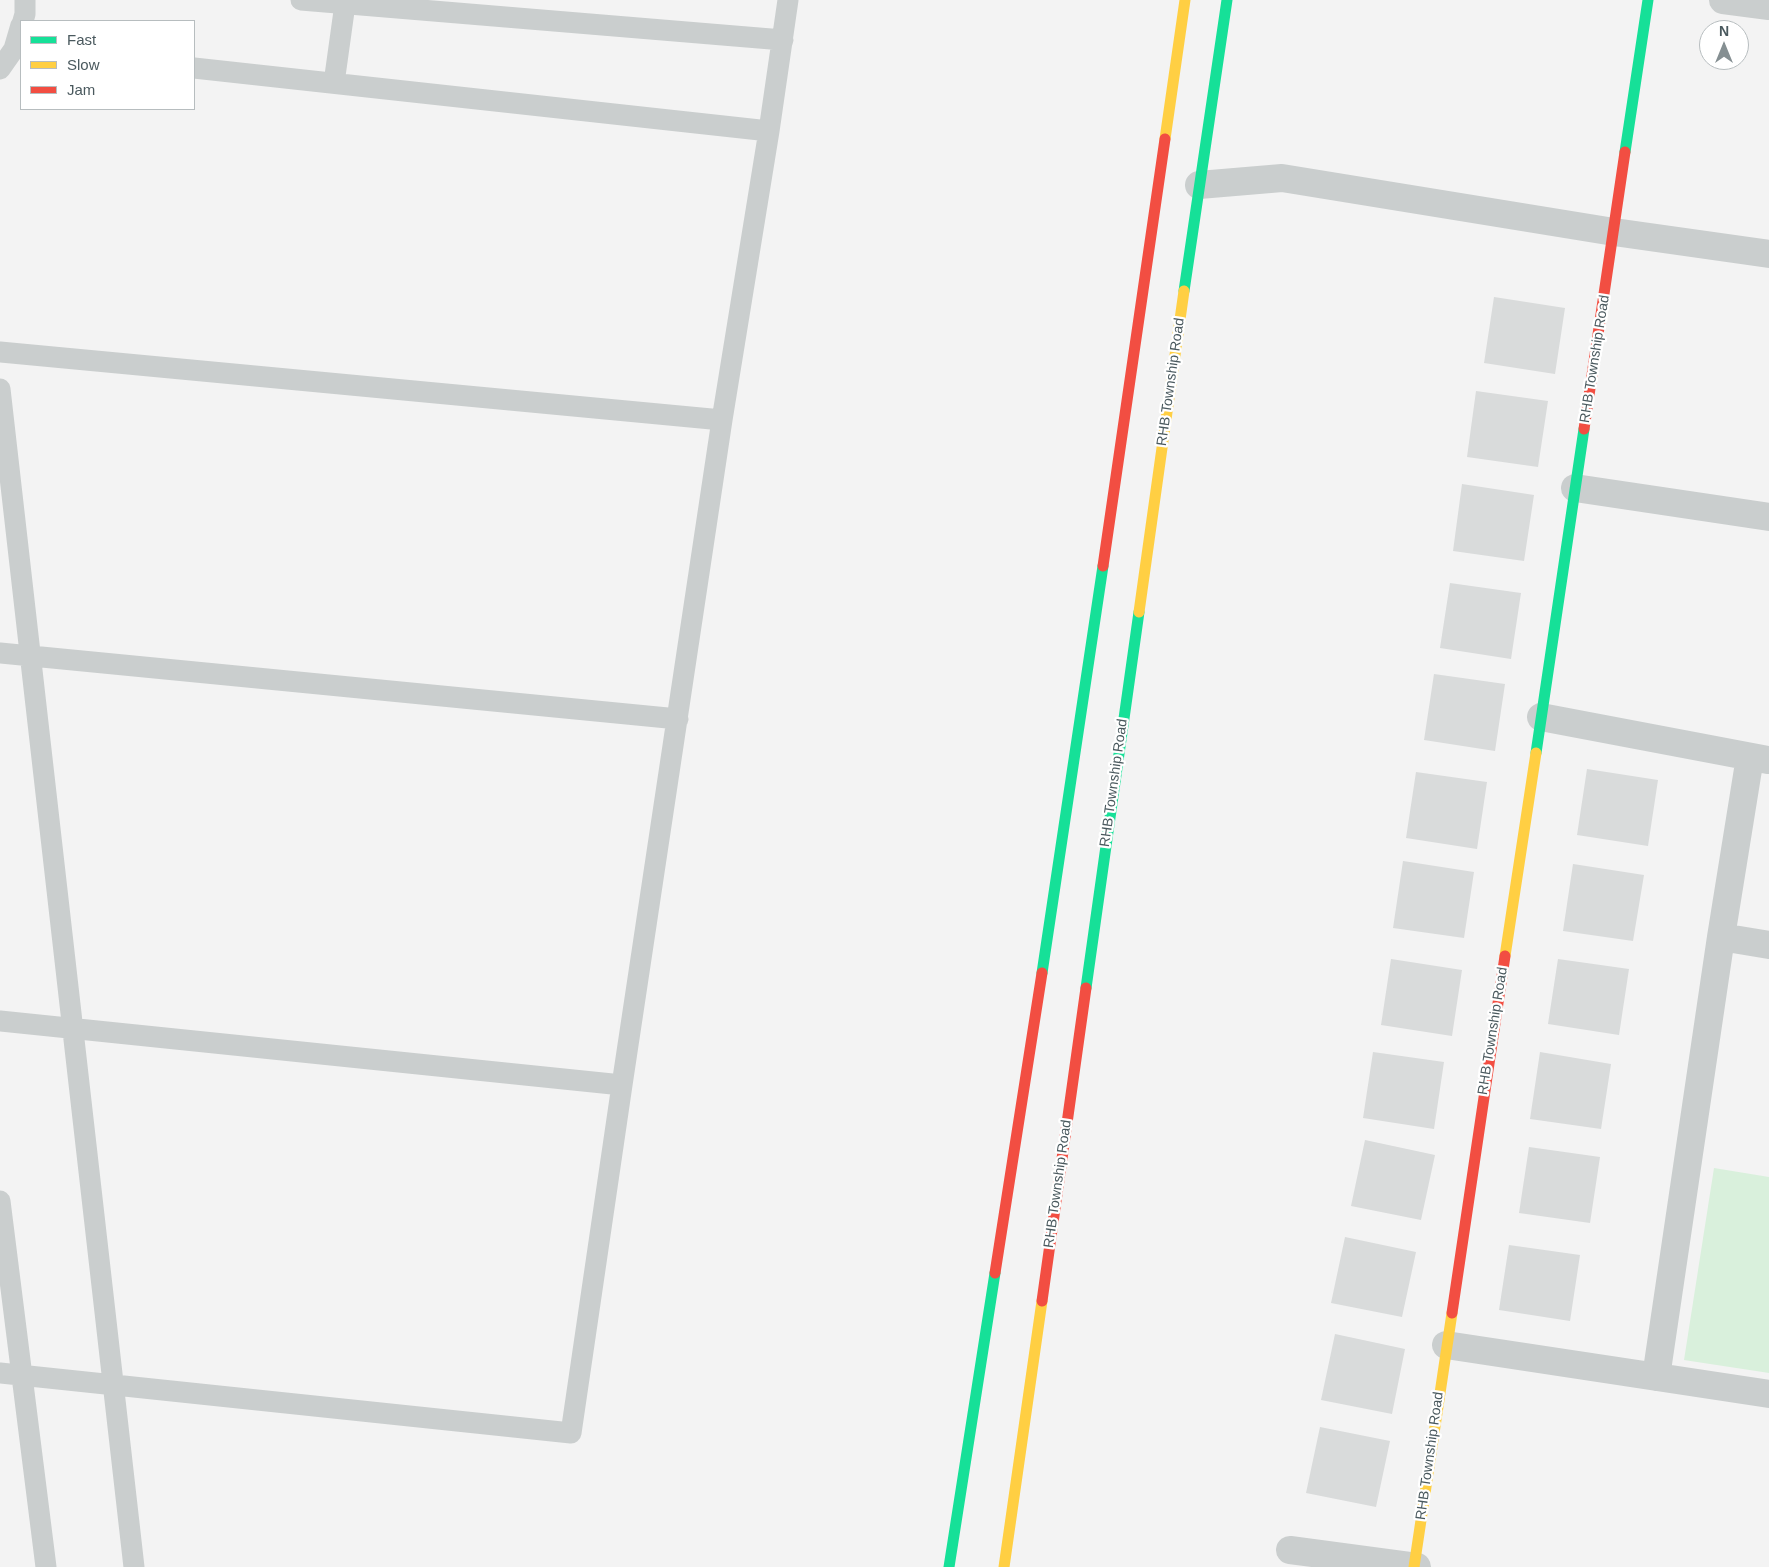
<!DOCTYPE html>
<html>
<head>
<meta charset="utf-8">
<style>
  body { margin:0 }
  #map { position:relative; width:1769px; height:1567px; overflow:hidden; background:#f3f3f3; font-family:Helvetica,sans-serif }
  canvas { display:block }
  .legend { position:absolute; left:20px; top:20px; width:175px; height:90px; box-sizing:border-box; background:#fff; border:1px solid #b7bdbf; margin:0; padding:6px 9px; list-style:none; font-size:15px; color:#4a595e }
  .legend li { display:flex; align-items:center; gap:10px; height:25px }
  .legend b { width:25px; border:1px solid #b7bdbf }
  .north { position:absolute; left:1699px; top:20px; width:50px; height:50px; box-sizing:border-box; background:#fff; border:1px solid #b7bdbf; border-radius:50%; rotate:0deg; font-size:14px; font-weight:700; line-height:20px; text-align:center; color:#4a595e }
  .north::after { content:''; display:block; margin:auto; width:18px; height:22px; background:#858f92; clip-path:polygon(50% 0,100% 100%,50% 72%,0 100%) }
</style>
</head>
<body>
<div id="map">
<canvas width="1769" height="1567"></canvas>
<ul class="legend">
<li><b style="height:6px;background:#16e098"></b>Fast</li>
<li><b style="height:6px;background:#ffcf43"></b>Slow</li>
<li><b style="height:6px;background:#f24e42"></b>Jam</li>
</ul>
<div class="north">N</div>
</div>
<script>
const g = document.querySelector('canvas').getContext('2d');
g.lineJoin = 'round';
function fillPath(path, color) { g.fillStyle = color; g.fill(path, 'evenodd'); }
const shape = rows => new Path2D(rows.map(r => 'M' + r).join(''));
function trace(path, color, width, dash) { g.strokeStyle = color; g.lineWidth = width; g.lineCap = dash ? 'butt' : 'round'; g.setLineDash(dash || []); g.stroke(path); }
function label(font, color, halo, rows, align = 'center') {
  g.font = font + ' Helvetica,sans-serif'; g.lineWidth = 4.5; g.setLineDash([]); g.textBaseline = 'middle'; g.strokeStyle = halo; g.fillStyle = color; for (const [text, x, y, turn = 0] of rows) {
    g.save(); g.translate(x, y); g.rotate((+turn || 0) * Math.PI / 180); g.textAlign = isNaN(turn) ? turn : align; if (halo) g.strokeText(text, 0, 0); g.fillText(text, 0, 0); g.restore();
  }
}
const green = shape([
  [1714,1168,1769,1177,1769,1373,1684,1360]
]);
const building = shape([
  [1494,297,1565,308,1555,374,1484,363],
  [1476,391,1548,401,1538,467,1467,457],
  [1462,484,1534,495,1524,561,1453,551],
  [1450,583,1521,593,1511,659,1440,648],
  [1434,674,1505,684,1495,751,1424,740],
  [1587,769,1658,780,1648,846,1577,835],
  [1416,772,1487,782,1477,849,1406,838],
  [1403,861,1474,872,1464,938,1393,928],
  [1573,864,1644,875,1633,941,1563,931],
  [1391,959,1462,970,1452,1036,1381,1025],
  [1558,959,1629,969,1619,1035,1548,1024],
  [1373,1052,1444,1062,1434,1129,1363,1118],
  [1540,1052,1611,1064,1601,1129,1530,1119],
  [1365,1140,1435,1155,1421,1220,1351,1206],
  [1529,1147,1600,1157,1590,1223,1519,1213],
  [1345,1237,1416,1252,1402,1317,1331,1303],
  [1509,1245,1580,1255,1570,1321,1499,1310],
  [1335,1334,1405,1349,1392,1414,1321,1400],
  [1320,1427,1390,1441,1376,1507,1306,1493]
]);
const lane = shape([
  [301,0,783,40],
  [23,21,25,14,25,0],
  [194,68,769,131],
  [0,69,14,49,21,25],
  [334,83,345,4],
  [0,352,722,420],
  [0,389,134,1567],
  [0,653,678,719],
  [0,1021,622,1085],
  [0,1201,46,1567],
  [0,1373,571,1433,622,1085,722,420,769,131,788,0]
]);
const street = shape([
  [1723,0,1769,6],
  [1199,185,1282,178,1614,232,1769,254],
  [1575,488,1769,517],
  [1541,717,1768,760],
  [1721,937,1769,945],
  [1446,1345,1769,1394],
  [1656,1377,1721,937,1750,757],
  [1290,1550,1417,1567]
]);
const fast = shape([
  [1625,152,1648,0],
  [1184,291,1227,0],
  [1536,753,1584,429],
  [1042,973,1103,566],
  [1086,988,1139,612],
  [949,1567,995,1273]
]);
const slow = shape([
  [1165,139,1185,0],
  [1139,612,1184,291],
  [1505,956,1536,753],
  [1004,1567,1042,1301],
  [1414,1567,1452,1313]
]);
const jam = shape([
  [1584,429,1625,152],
  [1103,566,1165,139],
  [995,1273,1042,973],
  [1042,1301,1086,988],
  [1452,1313,1505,956]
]);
const streetNames = [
  ["RHB Township Road",1595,359,-81],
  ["RHB Township Road",1171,382,-82],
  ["RHB Township Road",1114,783,-82],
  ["RHB Township Road",1493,1031,-81],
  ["RHB Township Road",1058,1184,-82],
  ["RHB Township Road",1430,1456,-82]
];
fillPath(green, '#d9f0dc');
fillPath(building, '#d9dbdb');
trace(lane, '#cacece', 21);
trace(street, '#cacece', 28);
trace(fast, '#16e098', 11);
trace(slow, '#ffcf43', 11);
trace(jam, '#f24e42', 11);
label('14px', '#4a595e', '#fff', streetNames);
</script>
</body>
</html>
